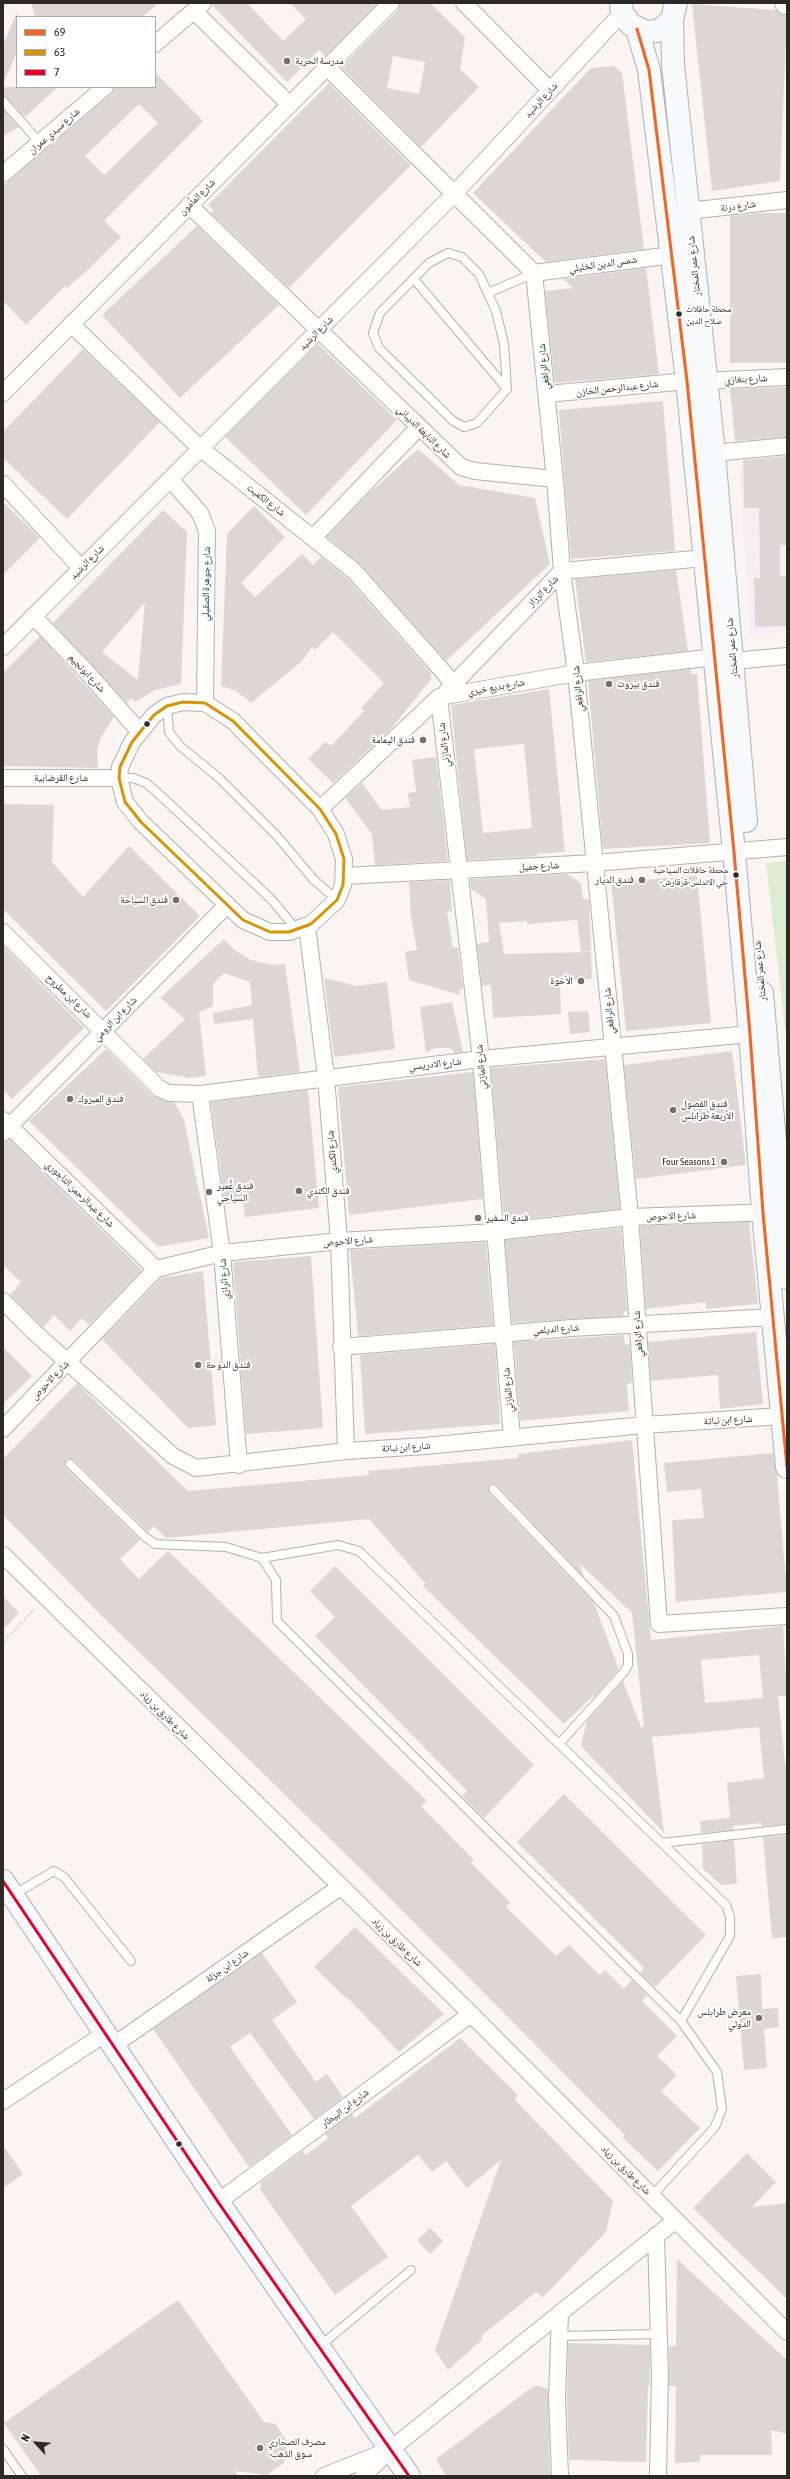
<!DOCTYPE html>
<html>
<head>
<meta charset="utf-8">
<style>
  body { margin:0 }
  #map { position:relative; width:790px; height:2479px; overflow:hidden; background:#faf5f1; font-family:"Asap Condensed",sans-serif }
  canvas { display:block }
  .frame { position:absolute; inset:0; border:4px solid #2c2926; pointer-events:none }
  .legend { position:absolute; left:16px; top:16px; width:140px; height:72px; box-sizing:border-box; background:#fff; border:1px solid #aba9a8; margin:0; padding:5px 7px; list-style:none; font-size:12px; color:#2c2926 }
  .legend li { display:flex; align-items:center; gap:8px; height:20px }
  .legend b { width:20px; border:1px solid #aba9a8 }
  .north { position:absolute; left:16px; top:2423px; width:40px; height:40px; -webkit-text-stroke:3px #fff; paint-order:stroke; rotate:296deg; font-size:11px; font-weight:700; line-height:16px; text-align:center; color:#2c2926 }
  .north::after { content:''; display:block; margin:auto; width:14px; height:18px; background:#2c2926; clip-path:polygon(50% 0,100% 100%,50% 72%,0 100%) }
</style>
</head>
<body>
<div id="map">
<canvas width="790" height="2479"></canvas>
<div class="frame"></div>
<ul class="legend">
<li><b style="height:5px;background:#f26522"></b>69</li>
<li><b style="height:5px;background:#d99306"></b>63</li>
<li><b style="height:5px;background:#e4002b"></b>7</li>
</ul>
<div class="north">N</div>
</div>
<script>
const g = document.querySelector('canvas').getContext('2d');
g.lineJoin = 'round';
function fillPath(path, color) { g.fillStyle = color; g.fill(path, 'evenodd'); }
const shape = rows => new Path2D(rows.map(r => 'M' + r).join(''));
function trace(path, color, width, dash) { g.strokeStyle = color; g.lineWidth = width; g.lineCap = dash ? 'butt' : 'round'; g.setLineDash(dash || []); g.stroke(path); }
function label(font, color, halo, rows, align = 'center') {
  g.font = font + ' "Asap Condensed","Noto Naskh Arabic",sans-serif'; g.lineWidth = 4; g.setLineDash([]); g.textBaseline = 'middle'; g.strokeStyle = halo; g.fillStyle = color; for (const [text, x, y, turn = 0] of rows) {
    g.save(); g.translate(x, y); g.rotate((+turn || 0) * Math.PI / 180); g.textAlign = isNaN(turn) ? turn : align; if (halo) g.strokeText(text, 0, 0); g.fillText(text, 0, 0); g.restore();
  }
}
const education = shape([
  [787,461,787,631,750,635,739,466]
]);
const green = shape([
  [787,861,787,1046,766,863]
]);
const building = shape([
  [31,3,159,3,142,17,35,17],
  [212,3,247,3,283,41,306,19,290,3,378,3,325,56,319,50,287,82,212,5],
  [400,3,430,3,465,37,460,69,479,87,421,147,341,67,398,10],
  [393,56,425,62,419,94,387,88],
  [692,4,776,10,787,16,780,181,712,191],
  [17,12,17,52,3,84,3,45],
  [613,66,622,72,644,249,546,262,473,193,591,68],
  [155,72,203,121,104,221,121,237,93,265,67,288,65,286,26,325,3,301,3,186,111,94,115,87,155,87],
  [139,104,158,123,104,175,85,156],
  [329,83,411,165,289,288,211,213,213,210,208,205],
  [3,87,58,87,25,117,3,96],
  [3,109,19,127,3,136],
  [756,213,787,213,787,363,730,363,730,216],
  [197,226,279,305,180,398,102,315],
  [646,268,659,374,555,383,545,291,573,288,563,279],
  [318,344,397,420,306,515,225,437],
  [83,349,160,422,67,519,3,458,3,432],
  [787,387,787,437,735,441,730,389],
  [663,401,675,551,571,559,559,410],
  [418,449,459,485,535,498,550,564,446,661,361,565,327,537,366,496],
  [787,456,787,545,780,545,780,576,787,576,787,626,755,627,754,578,760,578,759,508,744,508,743,460],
  [3,502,40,538,3,575],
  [254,506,285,537,241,583,255,597,302,554,313,565,321,557,347,578,432,674,430,676,432,678,390,730,333,783,308,759,325,742,331,746,364,711,361,708,384,683,333,632,315,650,312,647,301,662,251,703,236,691,221,686,227,534],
  [163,510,187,532,181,684,155,690,135,702,131,698,127,703,53,623],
  [145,602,138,680,102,652],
  [676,570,688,651,586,662,575,579],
  [40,636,114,717,101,737,97,750,98,768,3,766,3,673],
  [691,669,691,674,697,674,710,843,603,849,588,681],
  [549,689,565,852,536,854,539,856,467,860,451,705],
  [524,744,532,828,483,833,474,749],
  [436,757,448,861,375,865,372,834,345,798,362,783,382,810,410,807,408,793,416,792,412,760],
  [3,804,54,805,52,862,83,897,129,846,200,916,106,1011,3,909],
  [567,874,581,883,583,899,589,899,591,951,581,952,577,920,527,924,527,921,499,923,504,954,591,952,592,979,560,980,561,1014,493,1018,491,985,482,986,477,944,489,942,486,899,471,889,470,879],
  [697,876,711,1023,626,1031,611,882],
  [450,880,452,911,447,912,453,948,458,947,463,990,459,990,460,995,409,980,405,952,417,950,411,917,409,882],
  [224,939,233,949,251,960,272,965,285,964,300,1072,258,1077,253,1019,214,1024,213,1013,252,1005,250,982,224,973,213,984,213,1006,199,1012,206,1076,189,1078,156,1072,143,1059,185,1019,160,998],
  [3,946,84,1028,12,1099,3,1090],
  [324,978,357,986,387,982,395,1049,334,1057],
  [452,1002,463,1052,455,1053,450,1048,434,1048,426,1053,420,1007],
  [588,1011,590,1032,570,1034,568,1012],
  [106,1049,153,1096,175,1103,184,1120,209,1238,158,1247,29,1121],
  [732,1051,746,1165,636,1179,624,1065],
  [605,1059,620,1209,504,1221,491,1068],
  [473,1072,483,1199,349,1215,338,1087],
  [308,1090,319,1208,245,1217,243,1202,225,1204,211,1102],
  [10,1140,142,1270,89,1325,82,1318,70,1331,54,1315,43,1328,10,1295,21,1282,3,1265,3,1142],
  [749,1222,758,1304,706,1309,706,1302,646,1309,640,1226],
  [621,1228,627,1311,624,1312,623,1316,512,1323,505,1240],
  [486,1242,493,1325,358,1336,350,1250],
  [311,1256,323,1428,246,1434,233,1262],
  [203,1271,216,1425,188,1428,102,1339,161,1278],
  [756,1332,763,1404,720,1409,718,1375,651,1381,648,1342],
  [624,1335,625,1345,630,1344,632,1383,627,1384,629,1411,520,1421,514,1342],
  [495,1344,500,1424,365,1434,360,1355],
  [3,1347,32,1376,3,1404],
  [77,1383,188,1491,369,1475,368,1471,518,1458,518,1454,632,1440,651,1640,783,1626,787,1696,778,1696,787,1782,787,1824,762,1826,761,1823,733,1826,733,1830,701,1833,700,1821,730,1818,727,1783,764,1778,759,1727,652,1737,664,1833,581,1746,587,1721,623,1681,641,1727,644,1727,632,1613,579,1563,584,1577,497,1485,489,1485,489,1493,594,1603,619,1669,593,1699,594,1695,564,1724,423,1586,425,1583,369,1519,166,1538,154,1526,148,1532,74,1460,68,1459,65,1463,66,1468,140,1540,120,1559,139,1579,168,1551,427,1801,421,1806,474,1860,471,1863,510,1902,506,1907,556,1956,569,1945,600,1975,605,1970,624,1989,632,1980,647,1995,642,2001,677,2036,657,2056,677,2075,661,2091,700,2128,658,2171,622,2137,625,2135,366,1874,101,1615,3,1515,3,1459],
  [759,1655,763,1698,705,1703,701,1660],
  [773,1453,777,1475,787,1592,676,1602,672,1520,704,1518,701,1489,667,1492,664,1463],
  [335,1566,534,1765,484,1818,462,1796,467,1791,315,1636,335,1617,310,1591],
  [3,1596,19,1613,3,1630],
  [564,1794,706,1935,655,1987,640,1973,644,1968,517,1842],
  [787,1835,787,1937,772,1938,763,1837],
  [734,1840,737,1884,721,1885,703,1869,702,1844],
  [355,1927,444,2014,399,2052,348,1998,347,1999,314,1967],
  [262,1953,297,2002,272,2020,316,2082,327,2074,343,2097,314,2119,250,2033,230,2047,292,2135,249,2167,153,2029],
  [761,1974,762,2009,778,2008,779,2027,764,2029,767,2068,744,2070,736,1976],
  [460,2038,517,2094,515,2100,613,2201,606,2232,543,2297,536,2292,481,2336,483,2339,448,2370,435,2350,501,2160,467,2188,446,2161,432,2172,418,2155,351,2206,388,2257,335,2295,259,2188,262,2186,260,2183,303,2151,306,2155,318,2146,328,2138,325,2134,352,2114,355,2118],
  [3,2145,23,2174,3,2188],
  [747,2153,776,2182,752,2207,787,2203,787,2299,693,2208],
  [430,2228,443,2241,430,2254,417,2240],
  [677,2259,787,2360,787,2434,771,2430,772,2455,700,2455,700,2462,675,2463,676,2386,669,2386,669,2346,676,2346],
  [178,2300,264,2422,275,2424,287,2441,284,2463,267,2475,235,2471,238,2476,41,2476,4,2423],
  [568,2343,650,2345,650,2385,648,2385,646,2462,569,2460,567,2398],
  [535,2385,548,2389,550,2476,446,2476,436,2459]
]);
const path = shape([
  [3,1642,35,1609]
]);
const lane = shape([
  [3,101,40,143],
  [448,253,462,257,479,274,496,311,504,344,507,389,477,423,464,427,453,421,379,348,373,333,380,313,429,263,448,253],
  [414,279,507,389],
  [488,293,534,273],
  [167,706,169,732,180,746,219,778,277,836,314,880,337,900],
  [119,778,133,778,146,783,160,795,271,899,297,930],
  [70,1464,144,1536,155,1544,226,1547,262,1558,276,1580,277,1621,681,2021,717,2072,722,2109,715,2127,652,2196],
  [493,1489,614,1616,628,1654,628,1665,624,1672,559,1744],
  [262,1558,338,1545,359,1551,726,1905,730,1917,730,1936,681,2021],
  [662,1843,787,1829],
  [13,1895,54,1871,64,1877,131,1961],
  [559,2336,659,2334],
  [320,2346,411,2270],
  [3,2449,22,2476]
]);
const street = shape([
  [464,3,550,90],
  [194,11,290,105],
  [155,44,203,3],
  [327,67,534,273],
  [3,174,105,87],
  [189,205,461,467,475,471,555,479],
  [688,211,787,200],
  [534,273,555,479,562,571,576,673,630,1217,659,1624,787,1616],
  [534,273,672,255],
  [71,324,200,448,354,571,454,684],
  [705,381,787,377],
  [3,393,391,3],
  [547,394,687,381],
  [714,453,787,446],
  [170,479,200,513,207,531,205,703],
  [3,484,81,568],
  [314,537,419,427],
  [33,616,85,670,139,731],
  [3,647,454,194,622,13],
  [733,661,787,656],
  [447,691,562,571,705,558],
  [439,697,481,1059,512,1438],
  [183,702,205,703,233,721,320,809,336,834,344,859,343,885,337,900,311,924,289,932,270,932,243,920,141,822,125,802,119,778,120,767,132,742,154,715,167,706,183,702],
  [3,778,119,778],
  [320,809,439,697,576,673,715,657],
  [344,876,595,863,787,847],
  [307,926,326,1077,339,1241,346,1451],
  [3,932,160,1089,169,1093,200,1094,481,1059,750,1034],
  [200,1094,222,1253,239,1465],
  [3,1120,156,1269],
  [3,1133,226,906],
  [3,1301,34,1332,173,1456,196,1468,346,1451,425,1446,644,1425,782,1416],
  [341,1347,572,1328,772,1317],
  [3,1429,156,1269,222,1253,339,1241,495,1232,630,1217,773,1212],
  [3,1555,471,2014,787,2332],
  [114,2045,340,1887],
  [3,2101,106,2033],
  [218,2202,471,2014],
  [656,2235,660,2375,658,2476],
  [324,2476,384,2452],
  [363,2476,391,2449,676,2220],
  [560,2476,557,2398,560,2313]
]);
const secondary = shape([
  [621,3,622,13,631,25,647,32,657,31,665,26,672,19,676,3],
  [786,3,787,3],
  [672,19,673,65,714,453,746,821],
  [637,29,649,70,687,381,734,852,750,1034,763,1213,787,1467],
  [762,993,787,1278],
  [3,1881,218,2202,409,2476]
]);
const bus1 = shape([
  [637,29,649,70,687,381,734,852,750,1034,763,1213,787,1467]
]);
const bus2 = shape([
  [183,702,205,703,233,721,320,809,336,834,344,859,343,885,337,900,311,924,289,932,270,932,243,920,141,822,125,802,119,778,120,767,132,742,154,715,167,706,183,702]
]);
const bus3 = shape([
  [3,1881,218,2202,409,2476]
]);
const markers = [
  [287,61,4,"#74706d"],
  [679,314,3.5,"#2c2926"],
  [609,684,4,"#74706d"],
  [147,724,3.5,"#2c2926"],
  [423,740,4,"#74706d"],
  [736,875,3.5,"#2c2926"],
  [642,880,4,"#74706d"],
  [176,900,4,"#74706d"],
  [581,981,4,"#74706d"],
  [70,1099,4,"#74706d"],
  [673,1110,4,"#74706d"],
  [724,1162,4,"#74706d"],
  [299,1191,4,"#74706d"],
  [209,1192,4,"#74706d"],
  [478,1218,4,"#74706d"],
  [198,1365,4,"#74706d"],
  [759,2018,4,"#74706d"],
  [179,2144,3.5,"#2c2926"],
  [260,2448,4,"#74706d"]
];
const busNames = [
  ["محطة حافلات",686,309],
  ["صلاح الدين",686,321],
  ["محطة حافلات السياحية",728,870,"right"],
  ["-حي الاندلس-قرقارش",728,882,"right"]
];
const poiNames = [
  ["مدرسة الحرية",295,61],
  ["فندق بيروت",617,684],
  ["فندق اليمامة",415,740,"right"],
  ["فندق الديار",634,880,"right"],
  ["فندق السياحة",168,900,"right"],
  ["الأخوة",573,981,"right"],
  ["فندق المبروك",78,1099],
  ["فندق الفصول",681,1104],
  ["الأربعة طرابلس",681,1116],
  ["Four Seasons 1",716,1162,"right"],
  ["فندق عُُمير",217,1186],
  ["السياحي",217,1198],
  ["فندق الكندي",307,1191],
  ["فندق السفير",486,1218],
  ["فندق الدوحة",206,1365],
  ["معرض طرابلس",751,2012,"right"],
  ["الدولي",751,2024,"right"],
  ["مصرف الصحاري",268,2442],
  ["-سوق الذهب",268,2454]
];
const streetNames = [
  ["شارع الرشيد",541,100,-47],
  ["شارع سيدي عمران",54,131,-41],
  ["شارع المأمون",197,197,-45],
  ["شارع درنة",738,206,-7],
  ["شمس الدين الخليلي",603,264,-8],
  ["شارع عمر المختار",694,266,-96],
  ["شارع الرشيد",316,333,-45],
  ["شارع الرافعي",544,367,-96],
  ["شارع بنغازي",746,379,-3],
  ["شارع عبدالرحمن الخازن",617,388,-6],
  ["شارع النابغة الديباني",424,432,44],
  ["شارع الكميت",266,500,38],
  ["شارع الرشيد",87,562,-45],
  ["شارع جوهرة الصقيلي",206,584,-89],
  ["شارع الرزاز",543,591,-46],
  ["شارع عمر المختار",732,648,-95],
  ["شارع ابونجيم",87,673,47],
  ["شارع بديع خيري",496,687,-10],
  ["شارع الرافعي",578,689,-96],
  ["شارع المازني",444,745,-97],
  ["شارع القرضابية",61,778],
  ["شارع جميل",539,866,-3],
  ["شارع عمر المختار",760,971,-95],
  ["شارع ابن مطروح",69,996,44],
  ["شارع الرافعي",609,1011,-95],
  ["شارع ابن الرومي",115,1019,-46],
  ["شارع الادريسي",435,1064,-6],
  ["شارع المازني",481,1067,-95],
  ["شارع الكندي",332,1152,-95],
  ["شارع عبدالرحمن التاجوري",80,1194,44],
  ["شارع الاحوص",671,1216,-2],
  ["شارع الاحوص",348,1241,-4],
  ["شارع الرازي",224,1279,-95],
  ["شارع الديلمي",556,1329,-4],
  ["شارع الرافعي",638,1334,-94],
  ["شارع الاحوص",50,1380,-46],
  ["شارع المازني",508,1390,-95],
  ["شارع ابن نباتة",728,1420,-3],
  ["شارع ابن نباتة",406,1447,-4],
  ["شارع طارق بن زياد",165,1715,45],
  ["شارع طارق بن زياد",397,1942,44],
  ["شارع ابن جزلة",227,1966,-35],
  ["شارع ابن البيطار",345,2108,-37],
  ["شارع طارق بن زياد",626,2170,45]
];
fillPath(education, '#f9edf5');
fillPath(green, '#dbecd1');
fillPath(building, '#dcd7d5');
trace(lane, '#b4b0ad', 10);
trace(street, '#b4b0ad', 18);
trace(secondary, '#b4b0ad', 24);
trace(path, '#dddcda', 2.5, [3, 2]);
trace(lane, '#fefefd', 8);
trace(street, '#fefefd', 16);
trace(secondary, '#f7f9fa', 22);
trace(bus1, '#f26522', 3);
trace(bus2, '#d99306', 3);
trace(bus3, '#e4002b', 3);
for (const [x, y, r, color] of markers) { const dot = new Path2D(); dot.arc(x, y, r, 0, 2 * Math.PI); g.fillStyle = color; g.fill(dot); trace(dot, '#fff', 1.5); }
label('9px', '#2c2926', '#fff', busNames, 'left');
label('10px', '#2c2926', '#fff', poiNames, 'left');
label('10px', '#2c2926', '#fff', streetNames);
</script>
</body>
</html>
